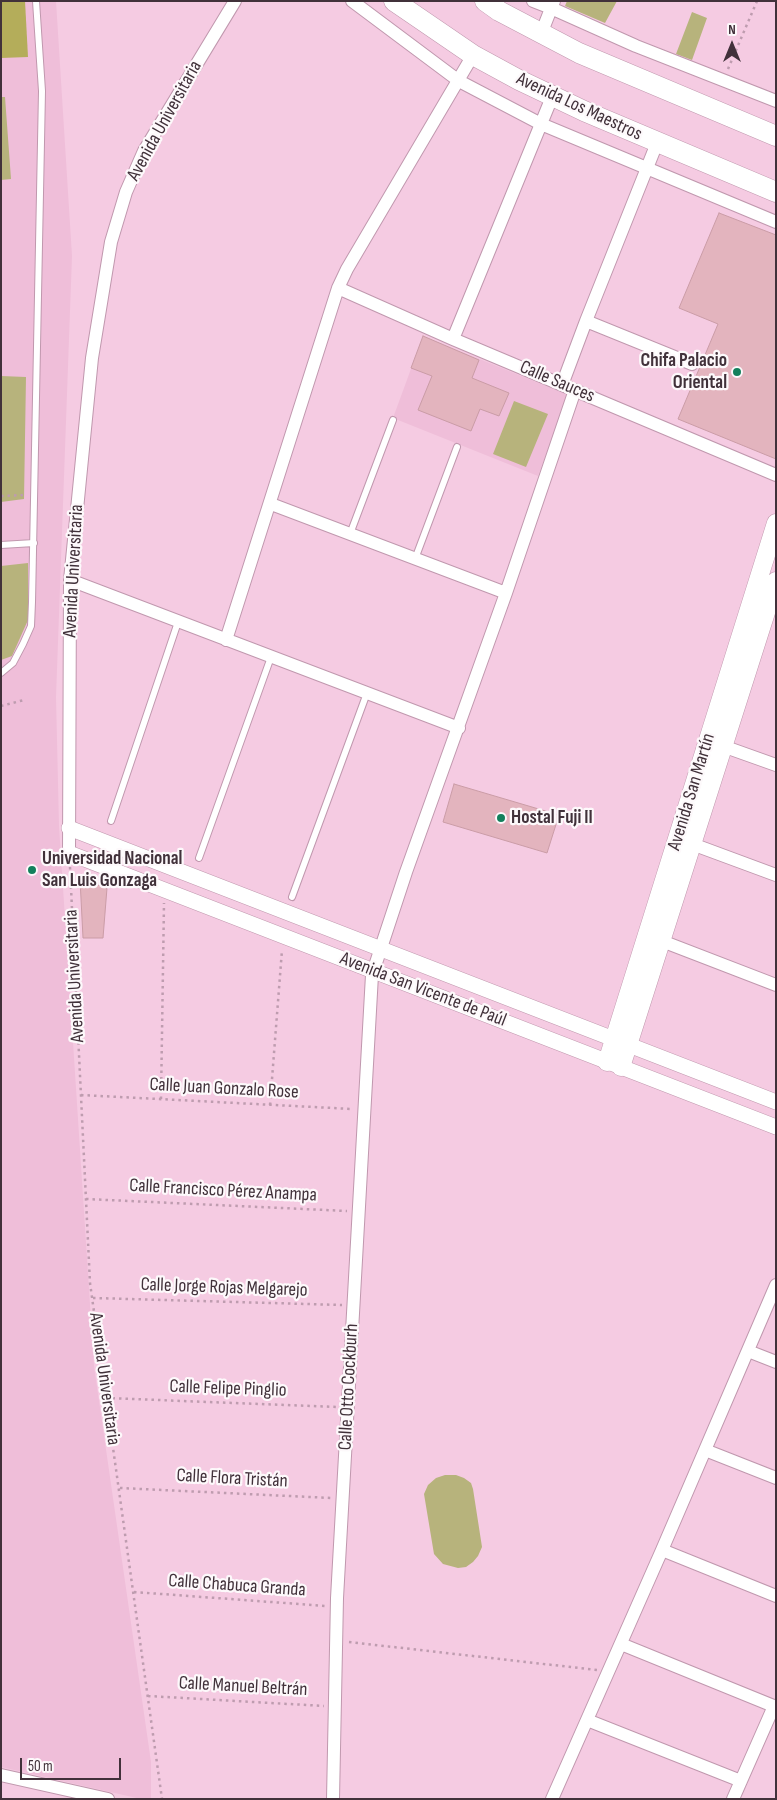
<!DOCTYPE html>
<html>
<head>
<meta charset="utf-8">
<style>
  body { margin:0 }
  #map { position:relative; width:777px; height:1800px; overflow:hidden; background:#f5cbe2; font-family:"Sofia Sans Condensed",sans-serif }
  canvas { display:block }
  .frame { position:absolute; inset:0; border:2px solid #41313a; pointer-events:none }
  .north { position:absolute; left:707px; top:20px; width:50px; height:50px; -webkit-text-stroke:4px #fdf9fb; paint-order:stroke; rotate:0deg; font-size:14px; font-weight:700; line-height:20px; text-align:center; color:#41313a }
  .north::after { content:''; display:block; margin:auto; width:18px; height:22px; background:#41313a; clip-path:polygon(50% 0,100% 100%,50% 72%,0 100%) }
  .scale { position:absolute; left:20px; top:1758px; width:101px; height:22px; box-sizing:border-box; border:2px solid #41313a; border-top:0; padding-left:6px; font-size:15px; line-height:18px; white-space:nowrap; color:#41313a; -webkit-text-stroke:4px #fdf9fb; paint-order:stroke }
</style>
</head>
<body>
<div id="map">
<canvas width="777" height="1800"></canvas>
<div class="frame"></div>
<div class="north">N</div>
<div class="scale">50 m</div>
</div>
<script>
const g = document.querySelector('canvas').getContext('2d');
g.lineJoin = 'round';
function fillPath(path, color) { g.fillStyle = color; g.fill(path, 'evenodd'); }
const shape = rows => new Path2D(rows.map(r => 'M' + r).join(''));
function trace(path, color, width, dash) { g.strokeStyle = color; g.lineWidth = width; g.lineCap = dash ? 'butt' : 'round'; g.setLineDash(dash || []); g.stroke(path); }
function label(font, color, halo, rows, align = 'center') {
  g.font = font + ' "Sofia Sans Condensed",sans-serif'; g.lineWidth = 4.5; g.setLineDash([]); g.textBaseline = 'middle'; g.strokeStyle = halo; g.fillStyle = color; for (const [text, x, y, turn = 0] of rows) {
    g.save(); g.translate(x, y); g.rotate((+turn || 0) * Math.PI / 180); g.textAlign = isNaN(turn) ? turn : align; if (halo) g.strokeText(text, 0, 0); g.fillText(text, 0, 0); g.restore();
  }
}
const built = shape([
  [1,1,56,1,72,256,56,697,59,826,94,1366,151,1762,151,1799,141,1799,1,1767],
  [423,336,568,395,538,476,393,418]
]);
const green = shape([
  [567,1,617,1,605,23,565,6],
  [692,12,707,18,692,60,676,54],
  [1,97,5,97,11,179,1,180],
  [1,376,26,377,24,499,1,502],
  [514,401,548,414,526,467,493,454],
  [28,563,28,620,12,656,1,660,1,566],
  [445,1475,456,1475,464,1478,471,1483,473,1489,482,1547,478,1556,473,1562,466,1567,458,1568,443,1564,434,1554,424,1494,428,1485,436,1478]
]);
const forest = shape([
  [1,1,25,1,28,57,1,58]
]);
const building = shape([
  [719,213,776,235,776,459,678,419,718,324,679,308,719,213],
  [423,336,479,360,472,378,509,393,499,416,480,409,471,431,418,410,432,376,411,368,423,336],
  [454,784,559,815,547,853,443,822,454,784],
  [80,879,107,888,103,938,83,938,80,879]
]);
const path = shape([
  [728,69,757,1],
  [1,496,25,495],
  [1,706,24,700],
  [70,867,90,1283,162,1799],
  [81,1095,352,1109],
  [161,1099,164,903],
  [270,1105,282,950],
  [86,1199,347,1211],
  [93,1298,342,1305],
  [106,1398,337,1407],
  [120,1488,331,1498],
  [134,1592,326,1606],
  [349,1642,597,1670],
  [148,1696,324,1706]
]);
const service = shape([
  [350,534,393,420],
  [1,545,34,543],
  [415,559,457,447],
  [1,673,13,663,23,644,31,626,32,602,42,91,36,1],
  [111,821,178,622],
  [199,858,271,657],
  [292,897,367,693]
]);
const minor = shape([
  [352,1,459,81,541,124,776,222],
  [533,1,551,8,636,46,776,101],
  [541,34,554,1],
  [657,143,586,321,692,364],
  [338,288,453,339,776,475],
  [453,339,552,97],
  [562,385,586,321],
  [271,504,506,593],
  [70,580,459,728],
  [226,640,338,288,347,269,473,55],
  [717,744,776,765],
  [684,841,776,875],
  [69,853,70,580,92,358,111,242,126,192,144,151,235,1],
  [654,938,776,985],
  [748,1351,776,1362],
  [705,1450,776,1478],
  [662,1550,776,1596],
  [621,1644,776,1707],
  [587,1720,741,1781],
  [1,1775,108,1799],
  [333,1799,337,1598,372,975,406,872,506,593,575,390],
  [552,1799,662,1550,776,1285],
  [733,1799,774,1706]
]);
const tertiary = shape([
  [69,828,776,1102],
  [69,853,776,1127]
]);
const secondary = shape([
  [607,1062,776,523],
  [621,1067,776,581]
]);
const trunk = shape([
  [394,1,473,55,519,80,584,111,776,192],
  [485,1,499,11,579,53,776,136]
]);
const markers = [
  [737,372,5,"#13805c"],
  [501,818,5,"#13805c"],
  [32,870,5,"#13805c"]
];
const streetNames = [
  ["Avenida Los Maestros",579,107,25],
  ["Avenida Universitaria",165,121,-61],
  ["Calle Sauces",557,382,23],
  ["Avenida Universitaria",74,571,-87],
  ["Avenida San Martín",692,792,-73],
  ["Avenida Universitaria",75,976,-93],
  ["Avenida San Vicente de Paúl",423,990,21],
  ["Calle Juan Gonzalo Rose",224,1089,3],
  ["Calle Francisco Pérez Anampa",223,1191,3],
  ["Calle Jorge Rojas Melgarejo",224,1288,2],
  ["Avenida Universitaria",104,1379,82],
  ["Calle Otto Cockburh",349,1387,-87],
  ["Calle Felipe Pinglio",228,1389,2],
  ["Calle Flora Tristán",232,1479,3],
  ["Calle Chabuca Granda",237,1586,4],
  ["Calle Manuel Beltrán",243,1687,3]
];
const poiNames = [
  ["Chifa Palacio",727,361,"right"],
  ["Oriental",727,383,"right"],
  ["Hostal Fuji II",511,818],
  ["Universidad Nacional",42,859],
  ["San Luis Gonzaga",42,881]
];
fillPath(built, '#efbed9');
fillPath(green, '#b7b37c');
fillPath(forest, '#b4ad5a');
fillPath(building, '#e3b4be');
trace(building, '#ca9ca6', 1);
trace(service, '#c098ae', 8);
trace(minor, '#c098ae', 14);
trace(tertiary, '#c098ae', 16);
trace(secondary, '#c098ae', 19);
trace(trunk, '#c098ae', 21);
trace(path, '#be9caf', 2.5, [2.5, 4]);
trace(service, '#fff', 6);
trace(minor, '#fff', 12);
trace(tertiary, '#fff', 15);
trace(secondary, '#fff', 18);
trace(trunk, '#fff', 20);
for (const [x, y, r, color] of markers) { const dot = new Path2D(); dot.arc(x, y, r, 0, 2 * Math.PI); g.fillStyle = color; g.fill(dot); trace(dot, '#fdf9fb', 2); }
label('19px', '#41313a', '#fdf9fb', streetNames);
label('bold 19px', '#41313a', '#fdf9fb', poiNames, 'left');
</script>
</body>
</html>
